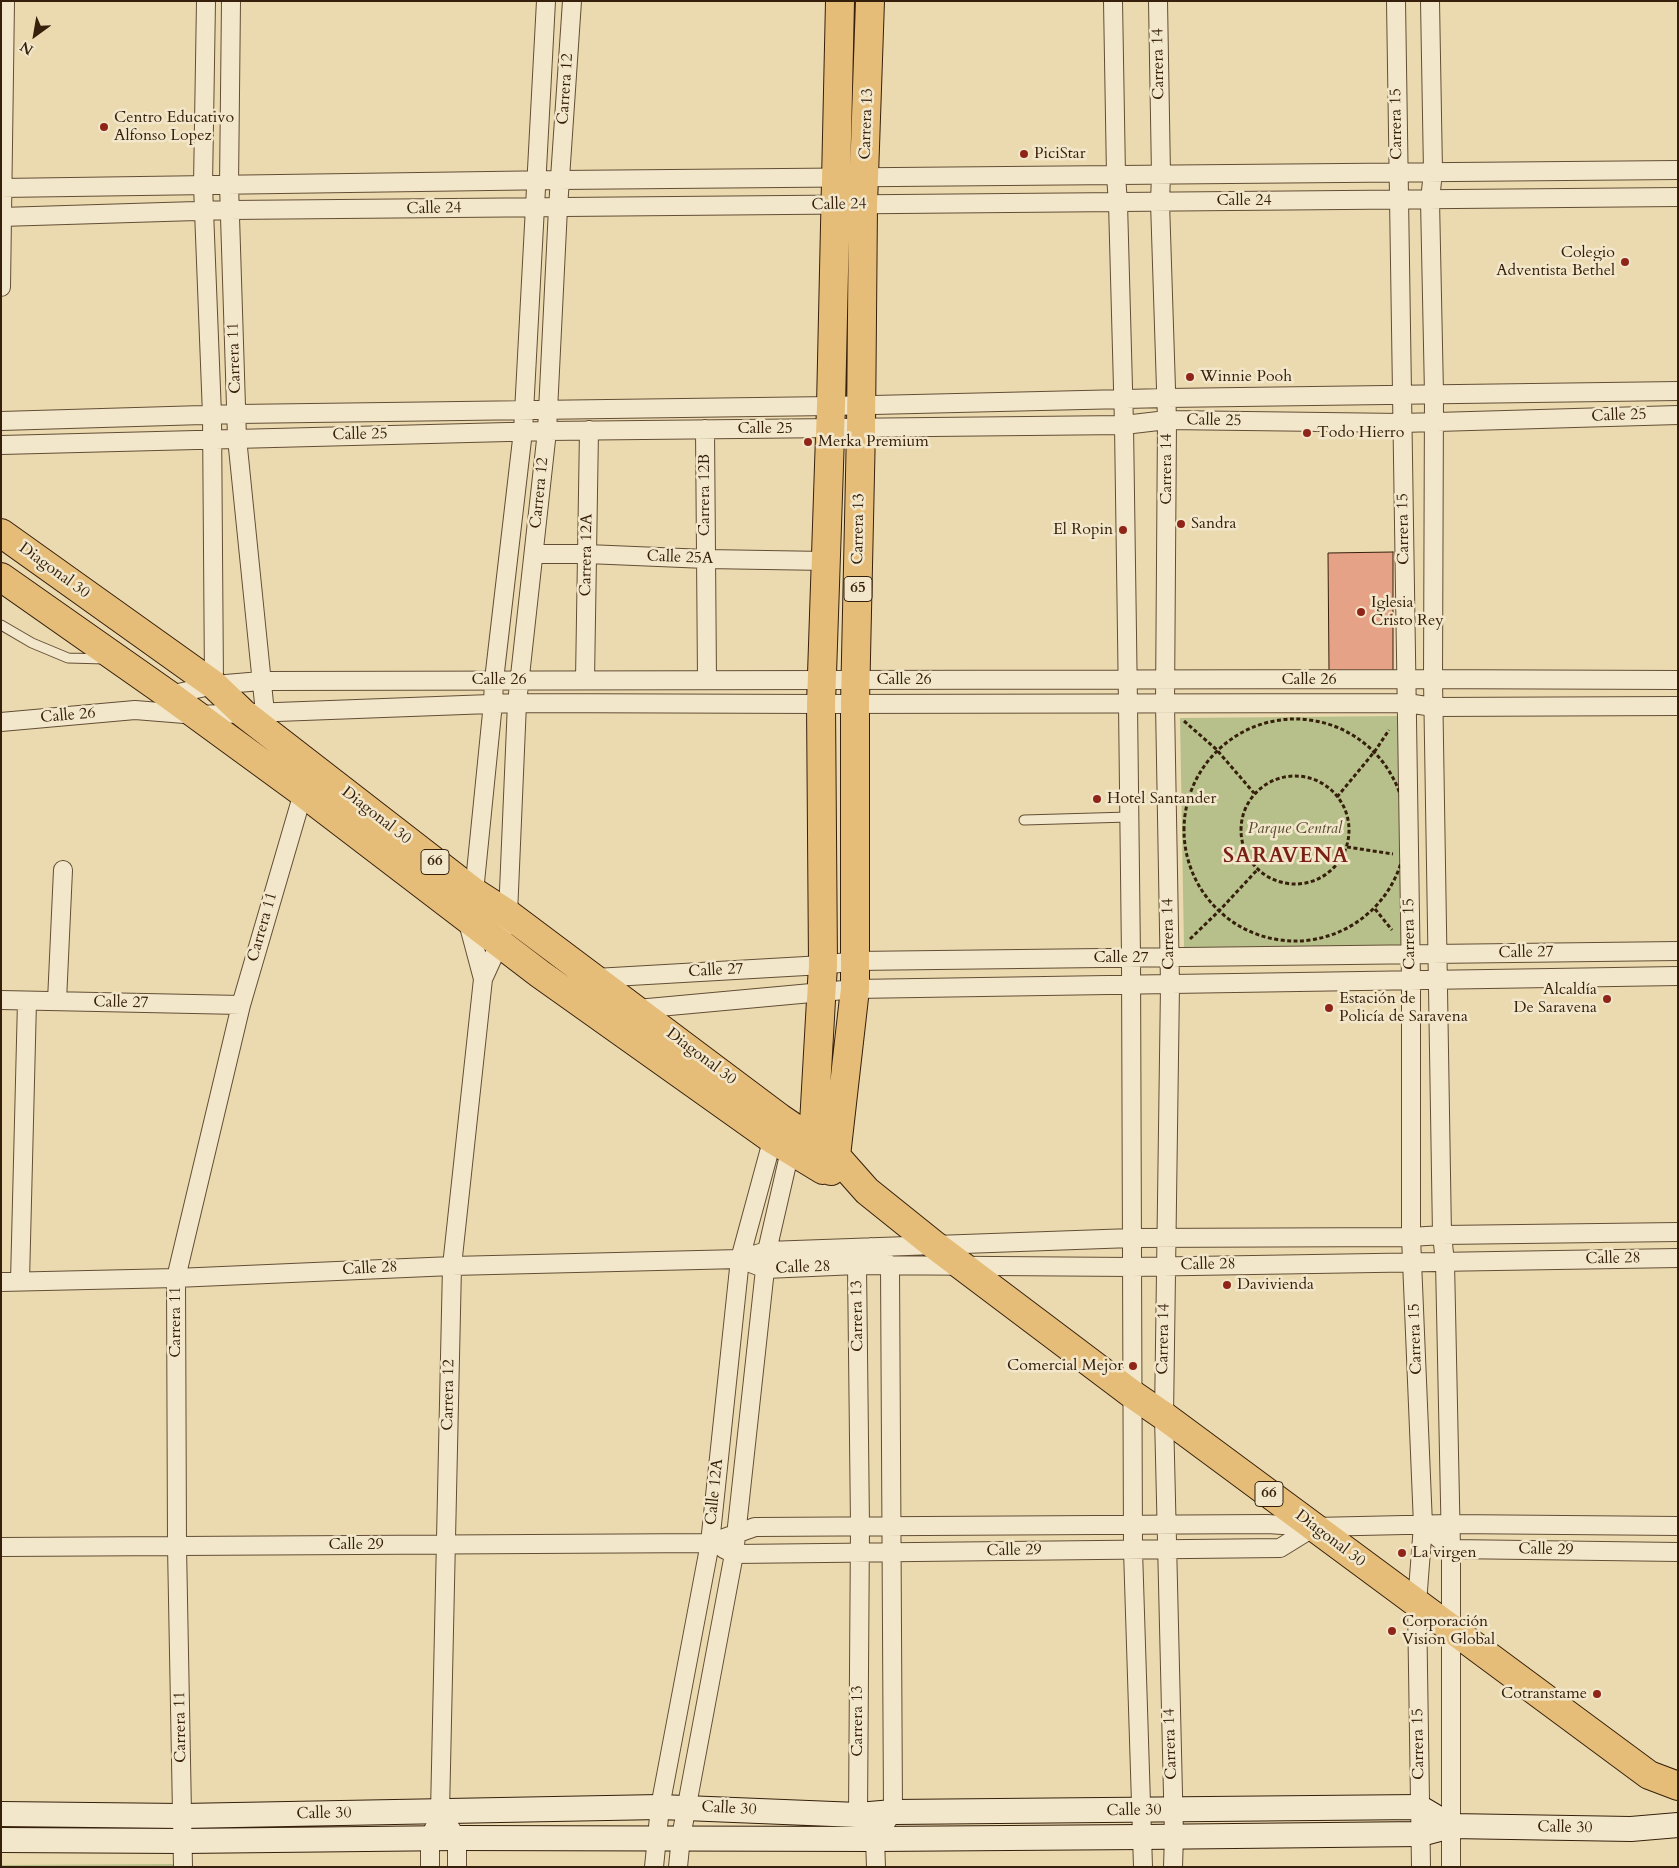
<!DOCTYPE html>
<html>
<head>
<meta charset="utf-8">
<style>
  body { margin:0 }
  #map { position:relative; width:1679px; height:1868px; overflow:hidden; background:#ebdaaf; font-family:Cardo,serif }
  canvas { display:block }
  .frame { position:absolute; inset:0; border:2px solid #36200c; pointer-events:none }
  .north { position:absolute; left:10px; top:10px; width:50px; height:50px; -webkit-text-stroke:4px #f2e7cb; paint-order:stroke; rotate:212deg; font-size:14px; font-weight:700; line-height:20px; text-align:center; color:#36200c }
  .north::after { content:''; display:block; margin:auto; width:18px; height:22px; background:#36200c; clip-path:polygon(50% 0,100% 100%,50% 72%,0 100%) }
</style>
</head>
<body>
<div id="map">
<canvas width="1679" height="1868"></canvas>
<div class="frame"></div>
<div class="north">N</div>
</div>
<script>
const g = document.querySelector('canvas').getContext('2d');
g.lineJoin = 'round';
function fillPath(path, color) { g.fillStyle = color; g.fill(path, 'evenodd'); }
const shape = rows => new Path2D(rows.map(r => 'M' + r).join(''));
function trace(path, color, width, dash) { g.strokeStyle = color; g.lineWidth = width; g.lineCap = dash ? 'butt' : 'round'; g.setLineDash(dash || []); g.stroke(path); }
function label(font, color, halo, rows, align = 'center') {
  g.font = font + ' Cardo,serif'; g.lineWidth = 5; g.setLineDash([]); g.textBaseline = 'middle'; g.strokeStyle = halo; g.fillStyle = color; for (const [text, x, y, turn = 0] of rows) {
    g.save(); g.translate(x, y); g.rotate((+turn || 0) * Math.PI / 180); g.textAlign = isNaN(turn) ? turn : align; if (halo) g.strokeText(text, 0, 0); g.fillText(text, 0, 0); g.restore();
  }
}
const green = shape([
  [1400,716,1404,946,1184,949,1180,718],
  [173,1864,173,1867,1,1867,1,1865]
]);
const building = shape([
  [1393,552,1393,671,1329,671,1328,553,1393,552]
]);
const path = shape([
  '1184 830a111 111 0 1 1 222 0a111 111 0 1 1-222 0Z',
  [1184,721,1216,749,1254,793],
  '1241 830a54 54 0 1 1 108 0a54 54 0 1 1-108 0Z',
  [1337,797,1375,751,1389,730],
  [1347,847,1393,854],
  [1375,909,1392,930],
  [1190,939,1218,912,1258,869]
]);
const lane = shape([
  [1,625,32,643,68,658,105,659],
  [1024,820,1129,817]
]);
const street = shape([
  [206,1,203,185,212,415,214,685],
  [231,1,229,185,237,438,265,713],
  [1113,1,1116,176,1118,203,1124,425,1128,704,1131,958,1133,1550,1143,1867],
  [1158,1,1161,175,1160,202,1167,420,1165,704,1170,985,1164,1416,1174,1836,1173,1867],
  [1396,1,1411,981,1411,1237,1423,1525,1417,1603,1421,1867],
  [1430,1,1433,172,1430,200,1434,394,1433,680,1442,1235,1445,1262,1451,1549,1451,1867],
  [1,188,559,180,1678,170],
  [1,217,229,210,1678,197],
  [1,287,5,1],
  [1,421,237,414,831,406,1167,398,1678,391],
  [705,429,707,680],
  [1,445,547,431,1124,425,1167,420,1402,423,1678,415],
  [534,554,587,554,706,559,826,561],
  [585,680,589,430],
  [165,696,214,685,261,681,1405,679,1678,680],
  [1,722,135,710,197,715,517,703,821,704,1407,703,1433,707,1678,706],
  [595,978,823,965,855,961,1678,951],
  [483,979,467,919,474,892,493,703,494,680,523,431,546,1],
  [1,1000,241,1005],
  [57,1001,63,870],
  [637,1009,855,989,1678,976],
  [740,1259,766,1269,857,1265,1132,1267,1678,1258],
  [20,1281,27,1001],
  [1,1282,176,1278,452,1266,740,1259,767,1251,1132,1238,1411,1237,1442,1235,1678,1232],
  [1423,1525,1451,1549,1678,1552],
  [1,1547,710,1543,755,1527,1267,1524,1314,1527,1450,1524,1678,1526],
  [724,1549,734,1554,1280,1548,1314,1527],
  [875,1839,893,1812,890,1266,871,1247,857,1265,860,1526,858,1815,875,1839,876,1867],
  [183,1867,177,1546,176,1278,241,1005,303,793],
  [430,1867,430,1838,434,1828],
  [457,1867,457,1838,440,1812,452,1266,483,979,499,944,508,914,517,703,547,431,558,208,572,1],
  [654,1867,660,1807,710,1543,740,1259,775,1130],
  [678,1867,681,1837,734,1554,767,1251,792,1142]
]);
const secondary = shape([
  [1,1814,182,1816,660,1807,858,1815,893,1812,1419,1807,1451,1826],
  [1,1840,183,1841,457,1838,875,1839,1142,1837,1421,1834,1451,1826,1631,1829,1678,1825]
]);
const primary = shape([
  [1,533,214,685,243,713,474,892,508,914,780,1118,836,1156,867,1191,933,1244,1132,1394,1164,1416,1649,1775,1678,1786],
  [1,577,169,695,303,793,540,974,772,1139,823,1170],
  [810,1154,813,1141,823,965,821,704,831,406,840,1],
  [831,1171,836,1156,855,989,855,703,861,429,863,205,870,1]
]);
const markers = [
  [104,127,5,"#8f2418"],
  [1024,154,5,"#8f2418"],
  [1625,262,5,"#8f2418"],
  [1190,377,5,"#8f2418"],
  [1307,433,5,"#8f2418"],
  [808,442,5,"#8f2418"],
  [1181,524,5,"#8f2418"],
  [1123,530,5,"#8f2418"],
  [1361,612,5,"#8f2418"],
  [1097,799,5,"#8f2418"],
  [1607,999,5,"#8f2418"],
  [1329,1008,5,"#8f2418"],
  [1227,1285,5,"#8f2418"],
  [1133,1366,5,"#8f2418"],
  [1402,1553,5,"#8f2418"],
  [1392,1631,5,"#8f2418"],
  [1597,1694,5,"#8f2418"]
];
const shields = [
  [858,589,28],
  [435,862,28],
  [1269,1494,28]
];
const shieldNames = [
  ["65",858,589],
  ["66",435,862],
  ["66",1269,1494]
];
const streetNames = [
  ["Carrera 14",1159,64,-91],
  ["Carrera 12",566,89,-86],
  ["Carrera 13",867,124,-88],
  ["Carrera 15",1397,124,-91],
  ["Calle 24",1244,201],
  ["Calle 24",839,205,-1],
  ["Calle 24",434,209,-1],
  ["Carrera 11",235,358,-92],
  ["Calle 25",1619,416,-2],
  ["Calle 25",1214,421,1],
  ["Calle 25",765,429],
  ["Calle 25",360,435,-1],
  ["Carrera 14",1167,469,-90],
  ["Carrera 12",540,493,-84],
  ["Carrera 12B",705,495,-90],
  ["Carrera 13",859,529,-89],
  ["Carrera 15",1404,529,-91],
  ["Carrera 12A",587,555,-89],
  ["Calle 25A",680,558,2],
  ["Diagonal 30",54,571,36],
  ["Calle 26",499,680],
  ["Calle 26",904,680],
  ["Calle 26",1309,680],
  ["Calle 26",68,716,-5],
  ["Diagonal 30",376,816,38],
  ["Carrera 11",263,927,-74],
  ["Carrera 14",1169,934,-91],
  ["Carrera 15",1410,934,-91],
  ["Calle 27",1526,953,-1],
  ["Calle 27",1121,958],
  ["Calle 27",716,971,-3],
  ["Calle 27",121,1003,1],
  ["Diagonal 30",701,1057,37],
  ["Calle 28",1613,1259,-1],
  ["Calle 28",1208,1265,-1],
  ["Calle 28",803,1268,-2],
  ["Calle 28",370,1269,-3],
  ["Carrera 13",858,1316,-91],
  ["Carrera 11",176,1322,-90],
  ["Carrera 14",1164,1339,-89],
  ["Carrera 15",1416,1339,-92],
  ["Carrera 12",449,1395,-89],
  ["Calle 12A",715,1492,-84],
  ["Diagonal 30",1330,1539,37],
  ["Calle 29",356,1545],
  ["Calle 29",1546,1550,1],
  ["Calle 29",1014,1551,-1],
  ["Carrera 13",858,1721,-90],
  ["Carrera 11",181,1727,-91],
  ["Carrera 14",1171,1744,-92],
  ["Carrera 15",1419,1744,-91],
  ["Calle 30",729,1809,3],
  ["Calle 30",1134,1811,-1],
  ["Calle 30",324,1814,-1],
  ["Calle 30",1565,1828,1]
];
const poiNames = [
  ["Centro Educativo",114,118],
  ["Alfonso Lopez",114,136],
  ["PiciStar",1034,154],
  ["Colegio",1615,253,"right"],
  ["Adventista Bethel",1615,271,"right"],
  ["Winnie Pooh",1200,377],
  ["Todo Hierro",1317,433],
  ["Merka Premium",818,442],
  ["Sandra",1191,524],
  ["El Ropin",1113,530,"right"],
  ["Iglesia",1371,603],
  ["Cristo Rey",1371,621],
  ["Hotel Santander",1107,799],
  ["Alcaldía",1597,990,"right"],
  ["De Saravena",1597,1008,"right"],
  ["Estación de",1339,999],
  ["Policía de Saravena",1339,1017],
  ["Davivienda",1237,1285],
  ["Comercial Mejor",1123,1366,"right"],
  ["La virgen",1412,1553],
  ["Corporación",1402,1622],
  ["Vision Global",1402,1640],
  ["Cotranstame",1587,1694,"right"]
];
const parkNames = [
  ["Parque Central",1295,829]
];
const districtNames = [
  ["SARAVENA",1286,857]
];
fillPath(green, '#b7c08b');
fillPath(building, '#e5a286');
trace(building, '#36200c', 1);
trace(lane, '#634e35', 11);
trace(street, '#634e35', 20);
trace(secondary, '#36200c', 26);
trace(primary, '#36200c', 30);
trace(path, '#36200c', 3, [4, 2.5]);
trace(lane, '#f2e7cb', 9);
trace(street, '#f2e7cb', 18);
trace(secondary, '#f2e7cb', 24);
trace(primary, '#e6bd78', 28);
for (const [x, y, r, color] of markers) { const dot = new Path2D(); dot.arc(x, y, r, 0, 2 * Math.PI); g.fillStyle = color; g.fill(dot); trace(dot, '#f2e7cb', 2); }
for (const [x, y, w] of shields) { const box = new Path2D(); box.roundRect(x - w / 2, y - 12.5, w, 25, 4); g.fillStyle = '#f2e7cb'; g.fill(box); trace(box, '#36200c', 1); }
label('bold 15px', '#36200c', null, shieldNames);
label('16px', '#36200c', '#f2e7cb', streetNames);
label('16px', '#36200c', '#f2e7cb', poiNames, 'left');
label('italic 16px', '#56482c', '#f2e7cb', parkNames);
g.letterSpacing = '1px';
label('bold 21px', '#7a1f14', '#f2e7cb', districtNames);
g.letterSpacing = '0px';
</script>
</body>
</html>
